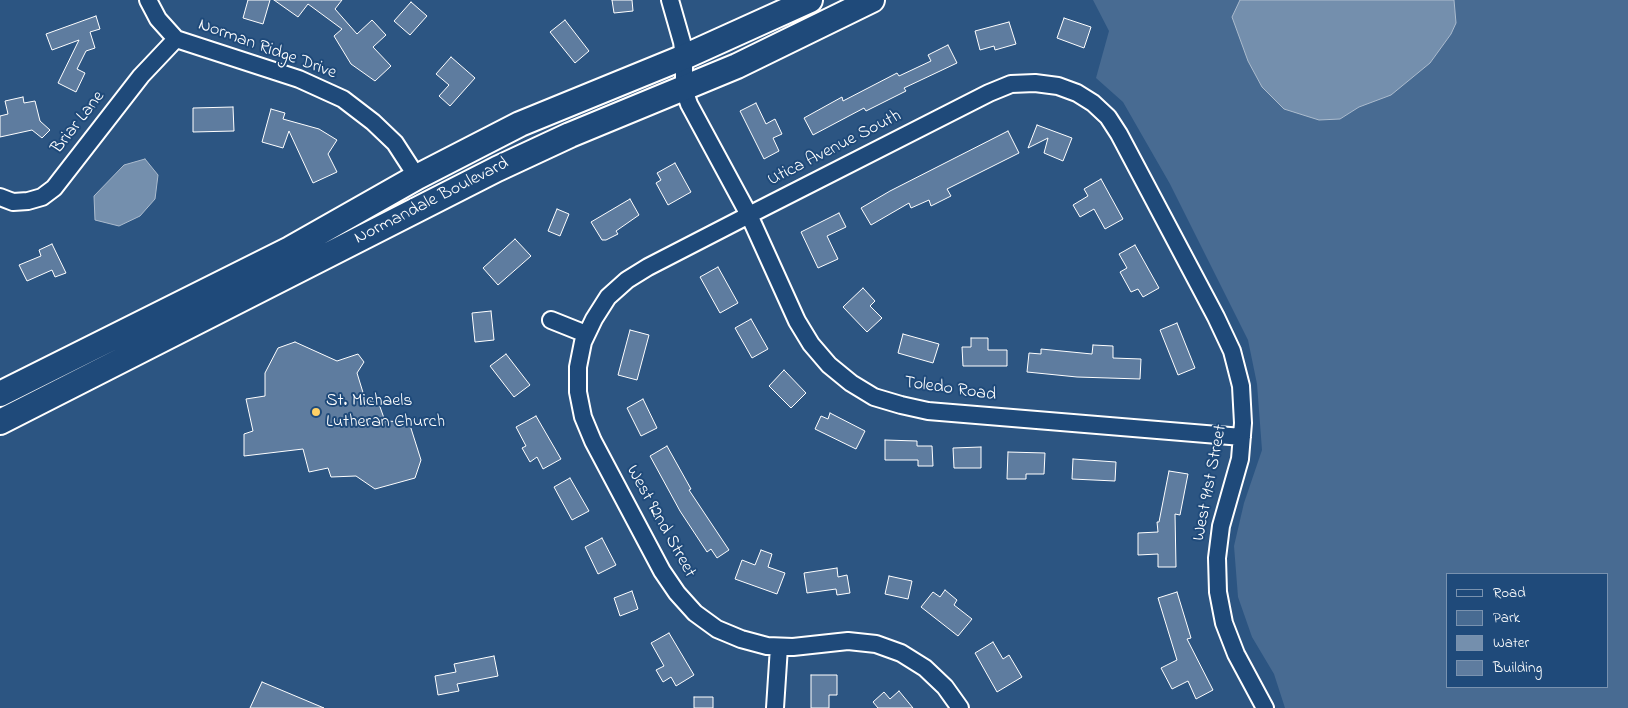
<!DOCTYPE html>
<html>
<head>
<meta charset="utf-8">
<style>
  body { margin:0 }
  #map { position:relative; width:1628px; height:708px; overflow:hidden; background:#2c5582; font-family:"Indie Flower",sans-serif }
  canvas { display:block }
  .legend { position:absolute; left:1446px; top:573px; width:162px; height:115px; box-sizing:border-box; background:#1f4a7a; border:1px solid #7992af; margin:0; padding:6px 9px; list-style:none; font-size:15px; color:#fff }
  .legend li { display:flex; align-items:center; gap:10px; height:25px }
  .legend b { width:25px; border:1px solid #7992af }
</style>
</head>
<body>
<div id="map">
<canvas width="1628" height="708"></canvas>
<ul class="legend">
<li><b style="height:6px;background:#1f4a7a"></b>Road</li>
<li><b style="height:14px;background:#486b92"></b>Park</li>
<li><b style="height:14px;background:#748fad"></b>Water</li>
<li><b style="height:14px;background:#5e7c9f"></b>Building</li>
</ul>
</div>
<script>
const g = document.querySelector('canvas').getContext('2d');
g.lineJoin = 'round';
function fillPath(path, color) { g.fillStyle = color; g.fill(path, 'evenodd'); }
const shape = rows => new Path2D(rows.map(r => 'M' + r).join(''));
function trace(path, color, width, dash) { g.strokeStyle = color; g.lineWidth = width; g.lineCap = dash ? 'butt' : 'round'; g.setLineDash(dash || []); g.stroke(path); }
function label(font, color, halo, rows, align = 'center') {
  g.font = font + ' "Indie Flower",sans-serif'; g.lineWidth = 4; g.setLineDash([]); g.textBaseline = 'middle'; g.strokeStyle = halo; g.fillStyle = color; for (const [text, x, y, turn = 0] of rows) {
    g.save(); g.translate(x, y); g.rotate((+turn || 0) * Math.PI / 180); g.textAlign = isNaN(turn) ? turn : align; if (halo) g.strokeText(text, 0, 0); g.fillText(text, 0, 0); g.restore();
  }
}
const green = shape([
  [1093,0,1240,0,1232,17,1340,119,1430,63,1451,34,1456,23,1454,0,1628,0,1628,708,1285,708,1274,674,1252,637,1238,597,1234,546,1244,503,1262,450,1257,384,1248,340,1170,184,1123,102,1096,78,1109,31],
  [1447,574,1607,574,1607,687,1447,687]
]);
const water = shape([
  [1240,0,1454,0,1456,23,1451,34,1430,63,1391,95,1359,107,1340,119,1319,120,1284,109,1262,87,1248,61,1232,17,1240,0],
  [145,159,158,175,155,199,140,216,119,226,95,220,94,196,124,165,145,159]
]);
const building = shape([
  [248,0,270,0,263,24,243,18,248,0],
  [274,0,342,0,335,9,357,34,372,20,386,35,373,47,391,66,375,81,351,64,334,36,342,29,308,4,298,17,274,0],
  [612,0,632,0,633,11,614,13,612,0],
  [411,2,427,16,410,35,394,21,411,2],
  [96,16,100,29,90,32,95,48,86,51,77,69,85,73,76,92,58,83,79,40,52,50,46,34,96,16],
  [1064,18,1091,27,1084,48,1057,38,1064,18],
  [565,20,589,51,575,63,550,32,565,20],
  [1009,22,1016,44,995,50,994,46,980,50,975,31,1009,22],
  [948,45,957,63,904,88,906,91,866,111,864,108,813,135,804,118,842,97,843,101,897,73,899,76,931,61,928,55,948,45],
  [451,57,475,78,450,106,439,96,449,85,436,74,451,57],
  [23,97,24,103,35,101,40,121,50,130,42,138,32,130,0,137,0,116,8,114,5,101,23,97],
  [756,103,766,124,775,119,782,134,773,138,779,151,764,159,740,111,756,103],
  [233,107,234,131,193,132,193,108,233,107],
  [271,109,285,113,283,119,319,129,337,140,328,154,337,172,313,183,289,131,283,148,262,142,271,109],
  [1037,125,1072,138,1063,161,1044,153,1048,138,1028,148,1037,125],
  [1008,131,1019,153,947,189,951,196,931,206,929,200,911,208,909,203,871,225,861,208,890,191,1008,131],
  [675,163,691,192,668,205,656,183,661,180,657,173,675,163],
  [1101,179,1123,219,1105,229,1094,209,1080,217,1073,205,1088,196,1084,189,1101,179],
  [630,199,639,215,616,231,618,234,606,240,602,240,591,222,630,199],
  [557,209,569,214,560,236,548,231,557,209],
  [839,213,846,227,827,236,838,259,818,268,801,232,839,213],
  [515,239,531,256,498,285,483,268,515,239],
  [52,244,66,273,55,277,52,270,27,281,19,265,41,256,39,250,52,244],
  [1135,245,1159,288,1143,297,1138,289,1131,292,1120,272,1127,268,1119,254,1135,245],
  [718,267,738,303,720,313,700,277,718,267],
  [863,288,875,301,870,306,882,318,867,332,843,307,863,288],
  [491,311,494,340,475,342,472,313,491,311],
  [751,319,768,349,752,358,735,328,751,319],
  [1177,323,1195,368,1178,375,1160,330,1177,323],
  [630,330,649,335,637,380,618,375,630,330],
  [903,334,939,344,933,363,898,353,903,334],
  [971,338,988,338,988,350,1007,350,1007,366,963,366,962,347,971,347,971,338],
  [295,342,337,361,358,354,364,362,357,373,365,399,379,404,385,421,409,422,421,460,415,478,375,489,356,476,331,477,328,468,309,472,303,449,244,456,244,434,253,431,246,399,265,396,265,373,278,348,295,342],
  [1093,345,1113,346,1113,358,1141,359,1140,379,1077,377,1027,372,1029,353,1041,354,1041,349,1092,354,1093,345],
  [506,354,530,385,514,397,490,366,506,354],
  [784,370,806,393,791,408,769,386,784,370],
  [643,399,657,428,641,436,627,408,643,399],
  [830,413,865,431,856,449,815,429,821,416,828,419,830,413],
  [536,416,561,459,543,469,537,457,530,462,522,448,526,446,516,427,536,416],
  [885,440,917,441,917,446,932,446,933,466,918,466,918,460,885,460,885,440],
  [667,446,691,489,689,490,729,550,717,558,711,549,707,552,680,511,650,456,667,446],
  [981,447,981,468,954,468,953,448,981,447],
  [1008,452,1045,453,1044,474,1026,474,1026,479,1007,479,1008,452],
  [1073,459,1116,462,1115,481,1072,479,1073,459],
  [1169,471,1188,474,1180,515,1175,514,1176,567,1158,567,1158,554,1138,555,1138,533,1158,532,1157,522,1159,522,1169,471],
  [570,478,589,511,572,520,554,487,570,478],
  [602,538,616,565,598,574,585,547,602,538],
  [761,550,772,554,768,567,785,573,777,594,735,579,742,560,755,565,761,550],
  [837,568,838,577,847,575,850,593,837,595,836,589,807,593,804,573,837,568],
  [889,576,912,581,908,599,885,594,889,576],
  [945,590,957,600,954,605,972,619,958,636,921,607,933,592,940,597,945,590],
  [632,591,638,609,620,616,614,598,632,591],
  [1177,592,1191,638,1187,639,1213,690,1196,699,1188,681,1172,689,1161,668,1177,660,1158,598,1177,592],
  [669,633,694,675,676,686,671,677,663,682,656,670,664,666,651,643,669,633],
  [993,642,1003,659,1009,655,1022,677,997,692,975,653,993,642],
  [494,656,498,676,457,684,459,691,438,695,435,676,456,672,454,664,494,656],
  [811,675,837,675,837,695,829,695,829,708,811,708,811,675],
  [262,682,324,708,250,708,262,682],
  [899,691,913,708,878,708,873,702,884,692,890,699,899,691],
  [694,697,713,697,713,708,694,708,694,697]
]);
const minor = shape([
  [148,0,158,19,176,39,299,79,343,99,373,122,395,143,417,177],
  [670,0,682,42,684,57,684,89,689,104,749,215,797,321,811,344,829,365,851,383,874,397,901,405,928,411,1242,437],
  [0,197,13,202,28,201,42,197,54,188,141,76,176,39],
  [551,320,586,334],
  [775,708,779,647],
  [960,708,945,687,925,668,901,653,876,644,848,641,793,647,767,646,741,639,717,629,695,613,677,593,662,571,593,441,583,417,578,392,578,367,583,342,594,319,608,297,627,280,648,267,749,215,989,93,1011,84,1035,83,1058,86,1077,93,1093,103,1108,117,1119,134,1216,317,1232,351,1241,386,1243,423,1240,459,1221,526,1217,558,1218,592,1224,623,1236,654,1265,708]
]);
const secondary = shape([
  [0,394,290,249,417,177,520,124,684,57,810,0],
  [0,422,497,169,570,135,737,66,872,0]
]);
const markers = [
  [316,412,5,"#ffd166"]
];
const streetNames = [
  ["Norman Ridge Drive",267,50,20],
  ["Briar Lane",79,123,-52],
  ["Utica Avenue South",835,149,-27],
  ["Normandale Boulevard",432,202,-27],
  ["Toledo Road",950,390,8],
  ["West 91st Street",1211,483,-79],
  ["West 92nd Street",660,522,61]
];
const poiNames = [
  ["St. Michaels",326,402],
  ["Lutheran Church",326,423]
];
fillPath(green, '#486b92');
fillPath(water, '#748fad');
trace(water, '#acbcce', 1);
fillPath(building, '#5e7c9f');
trace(building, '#fff', 1);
trace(minor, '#fff', 20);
trace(secondary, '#fff', 28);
trace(minor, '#1f4a7a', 16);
trace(secondary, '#1f4a7a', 24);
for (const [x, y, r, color] of markers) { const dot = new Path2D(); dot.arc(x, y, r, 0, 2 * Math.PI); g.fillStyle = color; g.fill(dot); trace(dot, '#1f4a7a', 2); }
label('18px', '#fff', '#1f4a7a', streetNames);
label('18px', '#fff', '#1f4a7a', poiNames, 'left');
</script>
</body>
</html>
